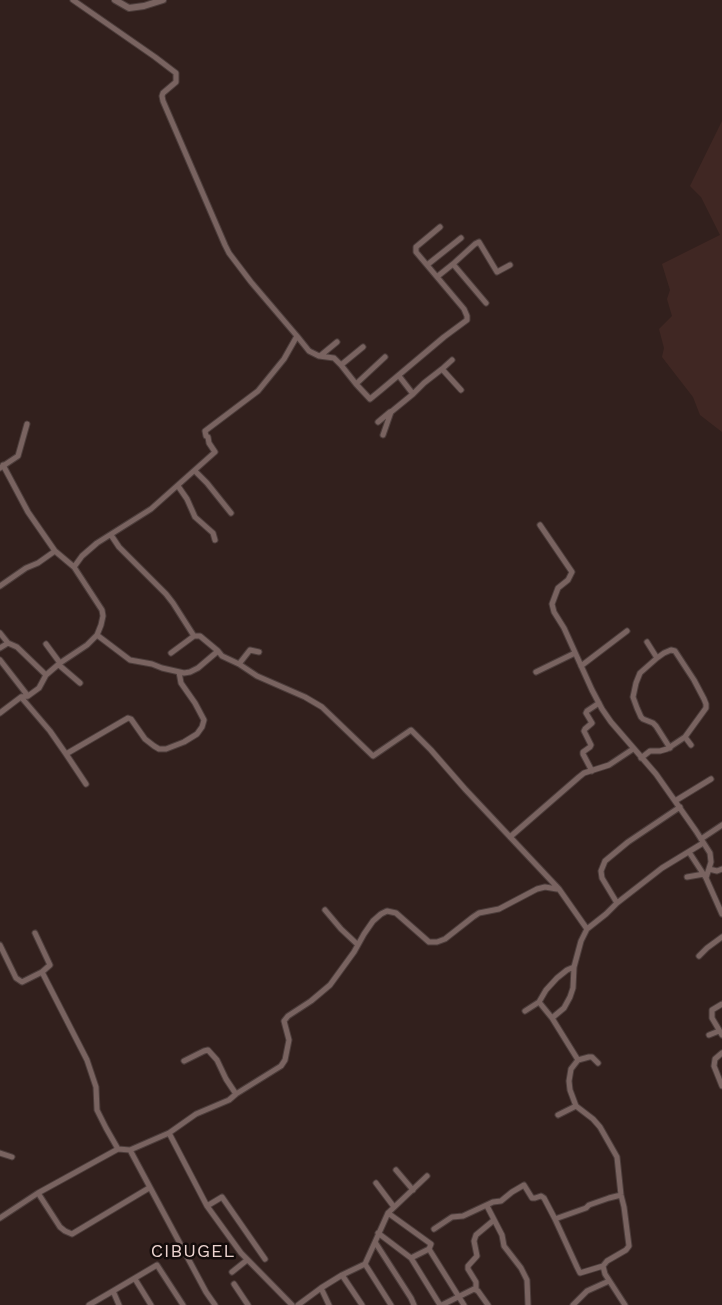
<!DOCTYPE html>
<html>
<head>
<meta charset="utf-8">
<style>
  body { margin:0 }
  canvas { display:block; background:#32201d }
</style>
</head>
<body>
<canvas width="722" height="1305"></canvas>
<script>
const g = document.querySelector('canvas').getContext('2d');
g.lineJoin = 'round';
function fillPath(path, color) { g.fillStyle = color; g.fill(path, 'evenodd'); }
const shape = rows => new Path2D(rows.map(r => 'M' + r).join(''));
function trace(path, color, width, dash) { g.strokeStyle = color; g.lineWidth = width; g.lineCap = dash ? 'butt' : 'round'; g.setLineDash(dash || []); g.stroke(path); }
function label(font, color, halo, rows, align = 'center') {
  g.font = font + ' "Work Sans",sans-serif'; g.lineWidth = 5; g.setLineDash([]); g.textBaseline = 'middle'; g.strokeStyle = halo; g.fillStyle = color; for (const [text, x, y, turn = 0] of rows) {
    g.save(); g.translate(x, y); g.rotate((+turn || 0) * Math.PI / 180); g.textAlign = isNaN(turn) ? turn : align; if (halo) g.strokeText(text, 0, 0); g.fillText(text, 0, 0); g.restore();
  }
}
const built = shape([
  [722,121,722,432,700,415,693,397,662,357,664,348,659,329,672,316,667,299,670,290,662,264,720,235,701,197,690,186]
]);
const minor = shape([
  [73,0,155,57,176,73,176,82,163,93,162,96,163,101,225,245,229,253,251,282,297,336,284,359,258,391,205,431,206,436,208,437,209,443,215,452,151,509,97,543,82,556,74,567],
  [453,264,475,244,479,242,497,272,510,265],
  [427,265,461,238],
  [438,276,453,264,486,303],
  [297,336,309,351,319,356,334,358,341,365,356,384,370,399,381,390,444,337,467,320,467,316,464,309,416,252,416,247,440,227],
  [320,356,337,342],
  [341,365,363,347],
  [442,369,461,390],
  [399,376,413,394,424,383,442,369,452,360],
  [356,384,385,357],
  [378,422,390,412],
  [383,435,391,412,413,394],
  [3,465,28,512,55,551],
  [0,468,18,456,27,424],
  [195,471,207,483,231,513],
  [178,486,187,499,195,517,213,533,215,540],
  [540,525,572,572,568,580,558,588,552,604,554,612,564,628,592,690,602,709,611,722,656,774,696,831,710,853,711,862,706,878,722,914],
  [111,535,119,547,166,594,173,603,194,636],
  [0,586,26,568,38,563,55,551,74,567,102,610,103,616,101,625,97,635],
  [0,633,8,643,17,647,46,675],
  [647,642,657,658,664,653,671,650,675,651,694,680,704,699,706,704,706,708,685,737],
  [46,644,60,663],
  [0,648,8,643],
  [171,653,194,636,200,636,218,651],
  [657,658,640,673,636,683,633,697,637,708,641,717,643,719,653,723,656,726,670,748],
  [0,660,28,696],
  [239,664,250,650,259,652],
  [59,665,80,683],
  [581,666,627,631],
  [536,672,575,653],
  [21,697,50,731,66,754,128,718,131,719,145,739,154,746,159,749,166,749,184,742,197,734,202,727,204,720,195,703,181,683,179,672],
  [0,713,21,697,28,696,39,688,46,675,60,663,87,645,97,635,130,660,152,664,162,668,184,673,190,672,198,668,218,651,222,656,239,664,257,676,305,697,322,707,373,756,411,730,431,750,465,789,559,889,587,929,581,941,574,967,573,988,570,997,564,1008,552,1018,578,1060,571,1069,569,1081,570,1090,576,1106,593,1119,600,1127,617,1157,621,1195,624,1207,629,1246,626,1250,607,1261,603,1266,605,1274,625,1305],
  [66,754,86,784],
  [641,758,650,751,660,751,667,749,685,737,691,745],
  [592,771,583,754,583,752,590,747,591,745,584,731,585,729,592,723,586,713,587,711,599,703],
  [675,801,711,779],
  [510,837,579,777,584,773,609,765,633,749],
  [701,839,722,825],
  [689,852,706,878],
  [709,869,717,871,722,869],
  [687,877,704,874],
  [617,903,602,878,601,871,605,861,628,842,680,807],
  [325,910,341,929,357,944],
  [587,929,606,914,617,903,662,868,703,843],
  [35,933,50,965,42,972],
  [0,945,16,978,22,982,42,972,87,1060,96,1087,97,1110,106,1128,118,1149],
  [699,956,707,948,722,937],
  [539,1002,546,990,557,978,567,970,574,967],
  [722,1004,712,1010,712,1018,722,1035],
  [525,1011,539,1002,552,1018],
  [709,1035,719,1031],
  [722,1053,715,1059,714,1066,722,1086],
  [578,1060,589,1057,592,1057,598,1063],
  [184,1061,204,1051,208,1050,217,1060,226,1079,236,1094],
  [558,1115,576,1106],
  [169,1133,207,1206,241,1253,292,1305],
  [130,1150,169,1133,196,1114,229,1100,236,1094,281,1066,285,1060,289,1040,284,1021,288,1016,311,1001,330,985,354,952,364,934,373,921,381,914,387,911,396,913,429,942,437,942,445,939,473,917,479,913,499,909,537,889,545,887,557,889],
  [0,1153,12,1157],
  [396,1170,413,1190],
  [376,1183,394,1207],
  [38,1193,60,1227,65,1231,72,1234,149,1188],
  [207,1206,222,1197,265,1259],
  [487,1206,502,1235,504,1246,521,1268,527,1280,528,1305],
  [388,1213,431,1244,429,1249],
  [0,1218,38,1193,118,1149,130,1150,206,1292,215,1305],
  [555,1219,586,1208,589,1205,609,1198,621,1195],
  [434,1229,452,1217,463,1216,493,1202,501,1201,512,1192,524,1185,532,1198,535,1198,541,1196,544,1198,555,1219,577,1267,580,1273,603,1266],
  [378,1233,411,1258],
  [365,1264,391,1305],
  [232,1272,247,1260],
  [342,1275,362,1305],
  [135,1279,151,1305],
  [234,1284,248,1305],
  [321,1288,342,1275,365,1264,375,1242],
  [476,1289,476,1282,468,1269,468,1266,477,1256,474,1241,476,1235,494,1220],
  [89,1305,113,1291],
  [119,1305,113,1291,157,1265,183,1305],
  [298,1305,321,1288,329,1305],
  [414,1305,411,1298,375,1242,388,1213,427,1176],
  [440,1305,411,1258,429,1249,464,1305],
  [442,1305,474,1289,478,1291,488,1305],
  [573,1305,587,1291,609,1281]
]);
const tertiary = shape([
  [115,0,129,8,144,6,163,0]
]);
const quarterNames = [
  ["CIBUGEL",193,1252]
];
fillPath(built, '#402723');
trace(minor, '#4c3d3b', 7);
trace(tertiary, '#4c3d3b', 8);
trace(minor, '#796360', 5);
trace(tertiary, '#796360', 6);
g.letterSpacing = '1px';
label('18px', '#edd4d0', '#140c0b', quarterNames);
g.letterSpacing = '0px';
</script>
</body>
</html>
